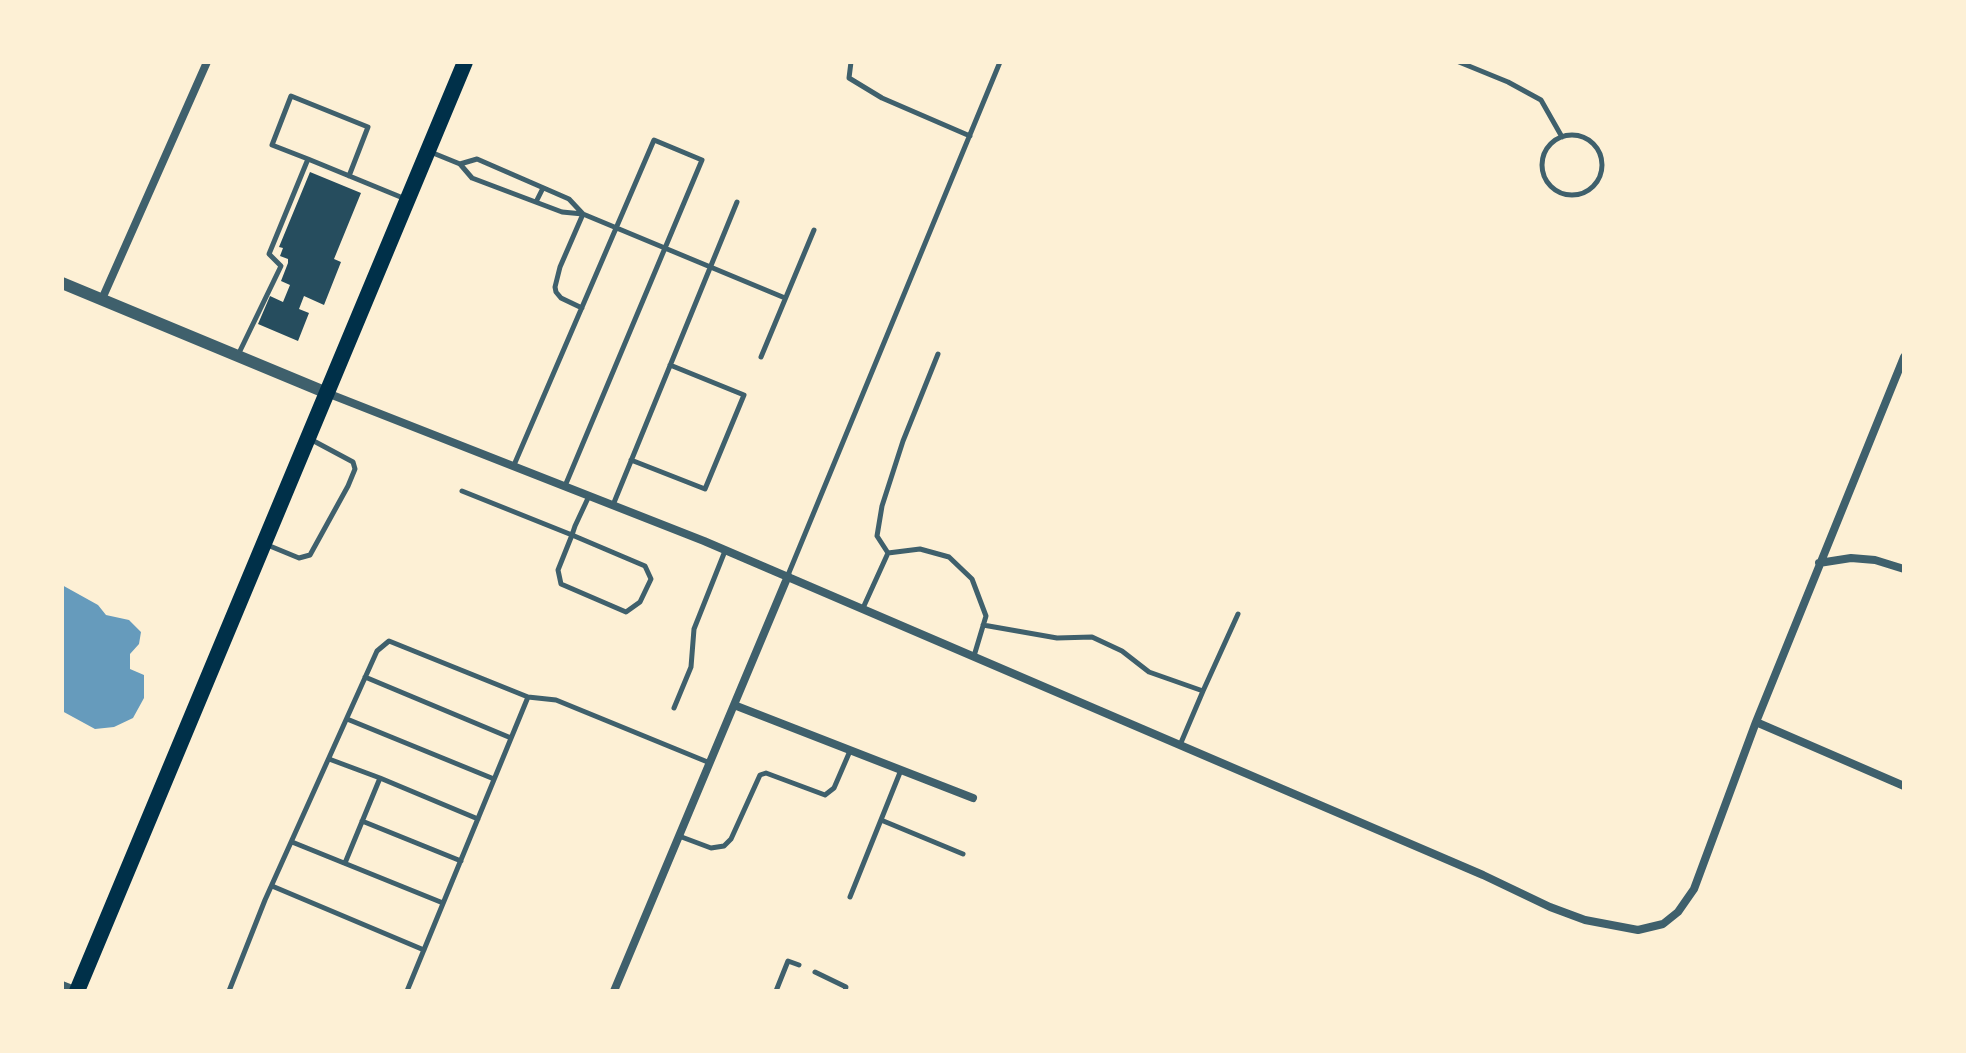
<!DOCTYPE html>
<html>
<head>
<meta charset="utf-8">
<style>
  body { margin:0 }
  #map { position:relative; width:1966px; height:1053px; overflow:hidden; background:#fdf0d5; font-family:"IBM Plex Sans",sans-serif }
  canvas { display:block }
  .frame { position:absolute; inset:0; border:64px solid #fdf0d5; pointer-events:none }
</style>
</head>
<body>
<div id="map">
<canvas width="1966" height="1053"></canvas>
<div class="frame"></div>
</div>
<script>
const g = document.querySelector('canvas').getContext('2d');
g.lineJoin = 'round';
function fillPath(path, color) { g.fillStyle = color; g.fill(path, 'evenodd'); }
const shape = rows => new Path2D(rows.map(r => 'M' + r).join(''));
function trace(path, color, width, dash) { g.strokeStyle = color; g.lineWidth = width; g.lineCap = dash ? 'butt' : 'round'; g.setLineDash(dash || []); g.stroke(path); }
const water = shape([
  [62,585,98,605,106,615,129,620,141,632,139,644,130,654,130,669,144,675,144,698,133,718,114,727,95,729,62,711]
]);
const building = shape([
  [310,172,361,193,334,259,341,262,324,305,304,296,299,309,309,313,298,341,258,324,270,296,283,302,290,285,281,281,288,263,288,259,280,256,283,248,279,247]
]);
const service = shape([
  [851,62,849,78,882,98,970,136],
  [1459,62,1508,82,1541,100,1562,137],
  '1542 165a30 30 0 1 1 60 0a30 30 0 1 1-60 0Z',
  [433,153,460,164,472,178,562,212,583,214,569,199,477,159,460,164],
  [308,159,272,145,291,96,368,127,349,176],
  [536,202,543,188],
  [582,308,561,298,556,292,555,287,560,267,583,214,785,298],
  [238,355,281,266,269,254,308,159,403,198],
  [761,357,814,230],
  [631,460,705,489,744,395,670,365],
  [514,465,654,140,702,160,565,486],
  [462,491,572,535,645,566,651,579,640,602,626,612,561,584,558,570,572,535,575,526,589,496],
  [613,505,737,202],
  [265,544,299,558,310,555,348,486,355,469,353,462,310,439],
  [888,553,877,536,882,506,903,441,938,354],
  [788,575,1000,62],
  [863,608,888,553,920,549,949,557,972,579,986,616,974,656],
  [983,625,1057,638,1092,637,1122,651,1149,672,1203,691,1238,614],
  [365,677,511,738],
  [674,708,691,667,694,629,725,551],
  [347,719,494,779],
  [1180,745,1203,691],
  [329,759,380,778,345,863],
  [380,778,478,819],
  [881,820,963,854],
  [362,821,461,861],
  [679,836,711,848,724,846,731,839,760,775,766,773,774,776,825,795,834,788,850,751],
  [292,842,443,903],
  [272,886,424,950],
  [850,897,901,770],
  [815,972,846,987,845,991],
  [229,991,265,900,377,651,389,641,528,697,556,700,710,763],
  [407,991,528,697],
  [776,991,788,961,799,965]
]);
const minor = shape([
  [102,299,207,62],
  [327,393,704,541,1483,875,1550,907,1585,920,1638,930,1663,924,1678,912,1694,889,1756,722,1904,357],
  [1819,563,1851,558,1875,560,1904,569],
  [734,705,973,798],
  [1756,722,1904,786],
  [62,985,77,991],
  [614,991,788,576]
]);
const tertiary = shape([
  [62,283,327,393]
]);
const primary = shape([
  [77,991,465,62]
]);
fillPath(water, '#669bbc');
fillPath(building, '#264d5e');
trace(service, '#3f606c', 5);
trace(minor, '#3f606c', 8);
trace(tertiary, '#3f606c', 12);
trace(primary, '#003049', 16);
</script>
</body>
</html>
